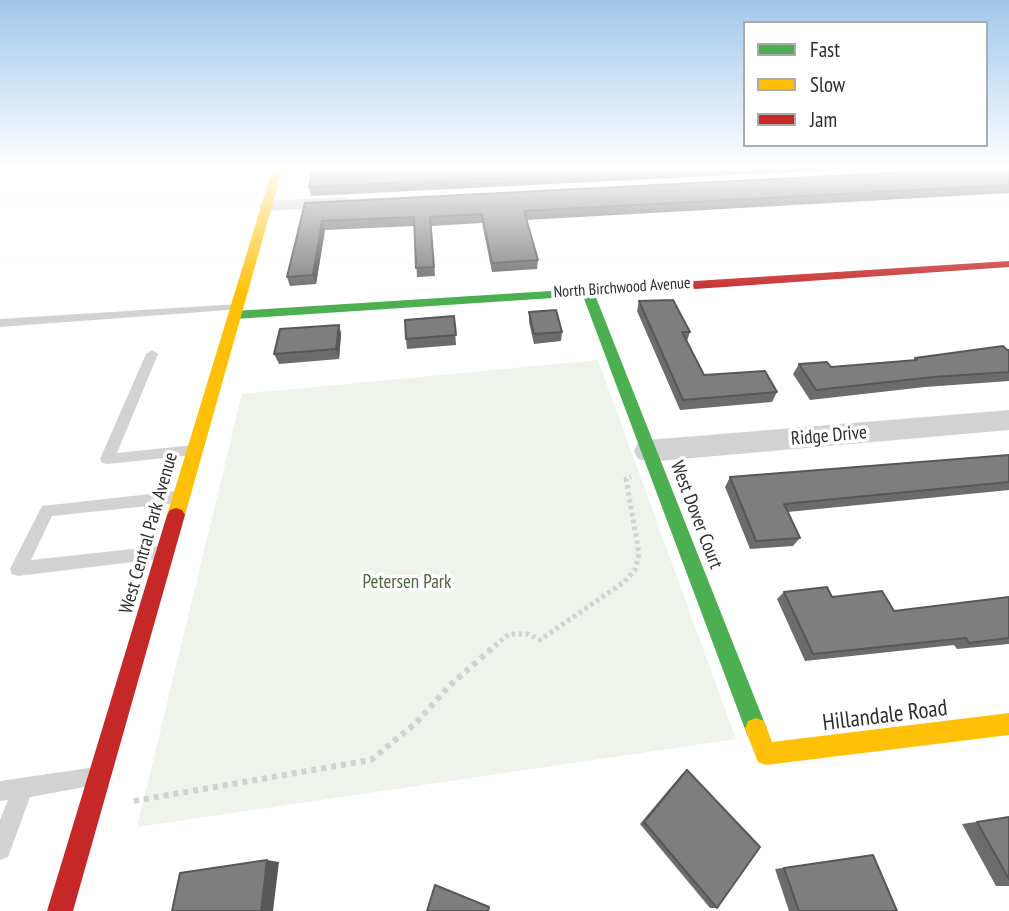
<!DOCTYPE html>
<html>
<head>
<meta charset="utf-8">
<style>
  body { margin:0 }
  #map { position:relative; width:1009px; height:911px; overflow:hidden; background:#fff; font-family:"PT Sans Narrow",sans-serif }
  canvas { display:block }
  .legend { position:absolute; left:743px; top:21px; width:245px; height:126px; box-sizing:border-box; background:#fff; border:2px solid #ababab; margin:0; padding:9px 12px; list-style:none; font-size:21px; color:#2d2d2d }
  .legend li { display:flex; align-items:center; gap:14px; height:35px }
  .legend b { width:35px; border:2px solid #ababab }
</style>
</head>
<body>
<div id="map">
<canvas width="1009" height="911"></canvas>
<ul class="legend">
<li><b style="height:9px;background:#4caf50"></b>Fast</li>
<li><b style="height:9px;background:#ffc107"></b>Slow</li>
<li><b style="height:9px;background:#c62828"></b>Jam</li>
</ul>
</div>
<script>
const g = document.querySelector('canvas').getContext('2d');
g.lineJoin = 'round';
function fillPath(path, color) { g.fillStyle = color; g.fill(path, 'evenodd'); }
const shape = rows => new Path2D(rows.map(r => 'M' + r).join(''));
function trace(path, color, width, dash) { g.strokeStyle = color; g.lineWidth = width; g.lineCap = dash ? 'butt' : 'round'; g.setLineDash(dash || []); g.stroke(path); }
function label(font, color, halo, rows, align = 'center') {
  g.font = font + ' "PT Sans Narrow",sans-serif'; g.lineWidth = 7; g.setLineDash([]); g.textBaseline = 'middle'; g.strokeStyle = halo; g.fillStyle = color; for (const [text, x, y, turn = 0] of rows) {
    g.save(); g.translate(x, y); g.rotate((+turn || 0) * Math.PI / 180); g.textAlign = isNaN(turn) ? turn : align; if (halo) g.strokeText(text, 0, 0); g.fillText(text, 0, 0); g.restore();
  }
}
const green = shape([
  [598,360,736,739,137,827,242,394]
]);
const pathFar1 = shape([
  [495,646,509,634,528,634,540,640,624,582,635,570,639,553,626,479,631,477]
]);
const path = shape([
  [134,801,371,760,416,723,448,687,497,644]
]);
const lane = shape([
  [238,304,242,305,242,309,0,327,0,319,238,304],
  [152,350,158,354,117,453,194,445,199,446,201,450,199,454,194,455,107,464,102,463,100,459,146,354,152,350],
  [177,491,182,493,184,497,182,501,177,503,52,516,31,560,160,546,166,548,168,553,166,558,18,576,12,574,10,569,42,506,177,491],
  [89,768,96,771,99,778,96,785,30,797,8,857,0,860,0,820,8,800,0,801,0,781,89,768]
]);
const street = shape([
  [342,197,348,198,351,202,348,206,267,211,258,206,267,201,342,197],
  [1009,410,1009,430,648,462,638,459,634,451,638,443,648,440,1009,410]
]);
const fast = shape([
  [695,281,699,282,699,288,595,295,767,729,764,737,756,740,748,737,745,729,583,296,235,319,229,315,235,311,582,289,587,286,695,281]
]);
const slow = shape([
  [273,167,283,167,185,515,182,520,176,522,170,520,167,515,273,167],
  [1009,713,1009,735,766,765,758,762,745,729,748,721,756,718,764,721,772,742,1009,713]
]);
const jam = shape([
  [1009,261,1009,267,695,289,689,285,695,281,1009,261],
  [176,508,182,510,185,515,73,911,47,911,167,515,170,510,176,508]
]);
const wall = shape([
  [313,167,893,167,311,196,309,187],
  [1009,167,1009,193,526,220,538,260,537,269,492,272,482,223,431,226,435,276,417,277,414,226,325,230,316,284,290,286,287,277,305,203],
  [639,301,690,332,687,341,704,375,777,392,772,402,680,410,637,311],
  [529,312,562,332,561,341,534,344,529,322],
  [454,316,456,345,407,349,406,339],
  [339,325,341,334,339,359,279,364,274,354],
  [1009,350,1009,381,925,387,810,400,793,374,799,364,831,367,914,360,915,358],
  [1009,455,1009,490,788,512,800,538,793,546,750,549,725,487,730,477],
  [784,592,832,597,894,611,1009,597,1009,644,957,649,954,645,805,661,777,599],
  [687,770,717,908,710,908,640,824,682,774],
  [1009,817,1009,886,996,886,962,824],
  [873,855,897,911,789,911,775,869]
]);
const shadedWall = shape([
  [322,221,325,230,316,284,313,275],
  [339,325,341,334,339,359,336,349],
  [267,860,279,862,273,911,261,911]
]);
const building = shape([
  [313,167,727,167,309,187,313,167],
  [1009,167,1009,185,524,211,538,260,492,263,482,214,430,217,434,267,416,268,414,217,322,221,313,275,287,277,305,203,1009,167],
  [673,300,690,332,682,332,704,375,765,371,777,392,683,400,639,301,673,300],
  [556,310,562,332,534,334,529,312,556,310],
  [454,316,456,335,406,339,405,320,454,316],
  [339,325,336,349,274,354,280,329,339,325],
  [1003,346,1007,350,1009,350,1009,372,933,377,816,390,799,364,827,362,831,367,917,360,915,358,1003,346],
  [1009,455,1009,482,784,504,800,538,756,541,730,477,1009,455],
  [827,587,832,597,882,591,894,611,1009,597,1009,638,969,643,966,638,813,654,784,592,827,587],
  [687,770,760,847,717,908,644,822,687,770],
  [1009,817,1009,879,977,822,1009,817],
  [873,855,897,911,799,911,784,868,873,855],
  [267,860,261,911,172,911,180,873,267,860],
  [435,885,489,907,488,911,427,911,435,885]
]);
const farStreetnames = [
  ["North Birchwood Avenue",622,288,-4]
];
const streetNames = [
  ["Ridge Drive",829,436,-5],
  ["West Dover Court",696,515,69],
  ["West Central Park Avenue",149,533,-74]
];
const parkNames = [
  ["Petersen Park",407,583]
];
const nearStreetnames = [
  ["Hillandale Road",885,716,-7]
];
fillPath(green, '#eef3eb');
trace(pathFar1, '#d2d2d2', 5, [3.5, 3.5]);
trace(path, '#d2d2d2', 6, [5, 5]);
fillPath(lane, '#d2d2d2');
fillPath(street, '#d2d2d2');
fillPath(fast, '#4caf50');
fillPath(slow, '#ffc107');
fillPath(jam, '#c62828');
fillPath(wall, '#6c6c6c');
fillPath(shadedWall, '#585858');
fillPath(building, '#7e7e7e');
trace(building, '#585858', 2);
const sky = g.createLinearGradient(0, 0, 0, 294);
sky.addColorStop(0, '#a1c7eb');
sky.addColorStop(0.57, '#fff');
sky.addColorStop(1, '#ffffff00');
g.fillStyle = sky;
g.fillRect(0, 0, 1009, 294);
label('16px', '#2d2d2d', '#fff', farStreetnames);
label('19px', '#2d2d2d', '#fff', streetNames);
label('19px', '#4c653d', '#fff', parkNames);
label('23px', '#2d2d2d', '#fff', nearStreetnames);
</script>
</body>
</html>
